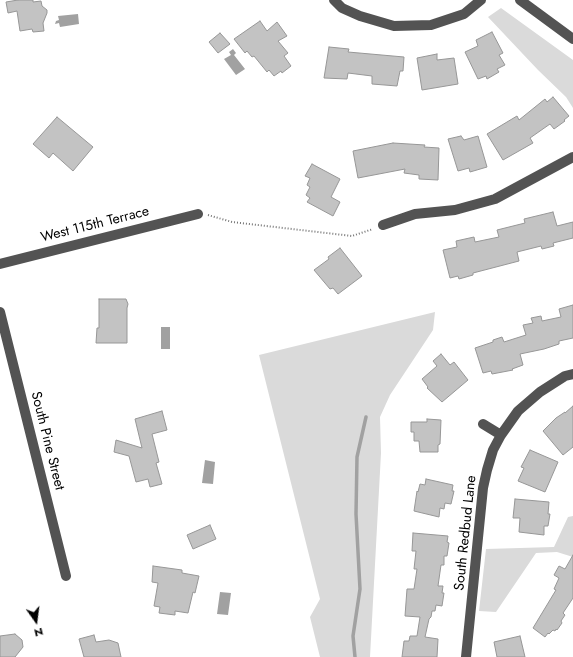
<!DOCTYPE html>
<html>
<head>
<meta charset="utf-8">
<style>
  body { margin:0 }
  #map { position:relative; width:573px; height:657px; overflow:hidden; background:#fff; font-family:Jost,sans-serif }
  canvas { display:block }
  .north { position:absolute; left:16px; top:601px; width:40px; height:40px; -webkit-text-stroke:3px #fff; paint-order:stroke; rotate:166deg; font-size:11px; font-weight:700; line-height:16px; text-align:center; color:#000 }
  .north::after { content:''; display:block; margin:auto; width:14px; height:18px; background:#000; clip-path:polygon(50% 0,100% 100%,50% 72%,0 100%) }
</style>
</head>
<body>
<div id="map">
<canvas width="573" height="657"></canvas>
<div class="north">N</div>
</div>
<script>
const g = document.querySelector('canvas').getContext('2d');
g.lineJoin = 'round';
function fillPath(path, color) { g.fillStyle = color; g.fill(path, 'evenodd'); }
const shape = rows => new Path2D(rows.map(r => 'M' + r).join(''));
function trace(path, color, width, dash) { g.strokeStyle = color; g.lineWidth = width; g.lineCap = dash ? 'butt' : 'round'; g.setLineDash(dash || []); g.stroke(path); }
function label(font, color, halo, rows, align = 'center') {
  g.font = font + ' Jost,sans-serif'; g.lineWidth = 4; g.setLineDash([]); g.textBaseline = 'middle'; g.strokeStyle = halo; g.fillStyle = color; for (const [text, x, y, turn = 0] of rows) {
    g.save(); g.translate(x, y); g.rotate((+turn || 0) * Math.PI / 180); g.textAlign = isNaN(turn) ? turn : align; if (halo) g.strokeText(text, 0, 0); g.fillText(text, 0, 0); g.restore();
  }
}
const green = shape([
  [501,8,573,60,573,108,566,97,538,70,488,17],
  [435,312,433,330,390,395,380,417,381,453,370,657,320,657,310,617,320,599,259,355],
  [573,516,573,557,557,552,536,553,496,612,479,611,486,549,554,547,568,517]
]);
const water = shape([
  [78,14,79,24,60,27,59,23,55,24,56,21,59,20,58,16],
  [233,49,236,53,234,55,245,69,236,75,224,59,231,55,229,52],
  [161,327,170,327,170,349,161,349],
  [205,460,215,462,213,484,202,483],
  [220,592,231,593,228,615,217,614]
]);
const stream = shape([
  [355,657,353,636,360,589,356,514,357,457,366,417]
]);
const building = shape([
  [18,0,33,0,33,2,41,1,42,6,47,10,47,13,43,23,44,31,33,32,32,29,20,31,17,11,8,13,6,2,18,0],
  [260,21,267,31,277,22,287,36,278,41,288,53,284,56,291,66,282,73,281,71,274,76,269,70,267,72,254,56,252,57,247,51,245,53,234,39,260,21],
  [492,32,503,53,499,55,505,65,497,69,499,72,487,79,486,76,478,79,465,52,478,46,476,40,492,32],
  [220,33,230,44,218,53,209,42,220,33],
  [329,47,349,49,348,52,404,57,403,71,400,71,397,86,372,84,372,76,348,73,347,79,324,78,329,47],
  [437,54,437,60,454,58,458,84,422,90,417,58,437,54],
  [553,97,569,116,564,120,565,121,554,129,550,124,530,138,533,143,503,160,487,134,517,116,519,120,545,99,547,102,553,97],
  [57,117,93,147,73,171,53,153,49,158,33,144,57,117],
  [461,136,464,140,478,136,487,167,470,172,469,168,458,171,448,139,461,136],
  [393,143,425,145,424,147,439,148,438,180,419,179,419,175,404,173,405,169,358,178,353,151,393,143],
  [312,164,340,179,331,197,340,202,333,216,307,202,310,198,306,195,310,187,307,185,310,178,305,176,312,164],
  [553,212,557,226,573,222,573,238,553,243,554,246,542,249,541,246,517,252,519,261,473,273,473,275,459,279,458,276,450,278,443,250,457,247,456,241,474,237,475,242,499,237,497,230,525,223,524,219,553,212],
  [340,248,362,276,338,294,333,288,330,289,314,270,329,259,328,257,340,248],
  [99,299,126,299,128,304,127,308,127,343,96,343,97,328,99,328,99,299],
  [573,305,573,338,559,341,559,344,544,349,520,354,523,365,512,369,513,370,492,374,491,371,483,373,475,348,493,342,493,340,502,337,504,342,526,335,523,325,533,323,531,318,541,316,542,321,561,317,559,309,573,305],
  [441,354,450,365,454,362,468,380,442,402,427,388,428,387,422,379,437,366,433,361,441,354],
  [573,406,573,447,563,455,543,431,556,418,565,412,565,413,573,406],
  [162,411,167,430,152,434,159,462,156,463,162,484,150,487,148,479,136,482,129,456,114,452,116,440,142,448,135,419,162,411],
  [427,419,441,420,440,444,438,445,438,452,420,452,419,441,414,441,414,432,411,432,411,422,427,422,427,419],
  [530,450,558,462,545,492,518,481,524,468,521,467,530,450],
  [426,479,453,485,452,491,454,491,451,504,445,503,444,509,440,508,439,517,414,511,417,491,418,492,420,484,425,485,426,479],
  [515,499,549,502,548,514,550,514,548,526,544,526,544,535,519,532,520,518,513,518,515,499],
  [210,525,216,539,193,549,187,535,210,525],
  [413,533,448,536,447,542,449,543,447,556,444,556,444,565,441,565,438,586,443,586,442,593,444,593,442,606,436,605,435,611,432,611,431,617,429,619,425,637,438,639,437,657,402,657,404,641,409,641,410,636,417,636,420,617,405,616,407,589,414,589,417,569,414,569,416,551,412,551,413,533],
  [573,555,573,598,563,613,565,615,561,621,562,623,557,630,556,629,555,631,553,630,549,634,548,633,545,637,533,628,556,590,554,589,559,578,554,575,559,566,565,569,573,555],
  [153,566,182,570,182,573,199,576,195,593,193,592,188,613,175,611,175,615,159,613,160,607,154,606,158,583,152,582,153,566],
  [15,634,22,640,23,647,15,657,0,657,0,636,15,634],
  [94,635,96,642,109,640,118,643,121,657,84,657,79,639,94,635],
  [520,636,525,657,497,657,494,642,520,636]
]);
const path = shape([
  [208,215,232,222,352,236,373,229]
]);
const minor = shape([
  [334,0,342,8,360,16,394,26,431,25,464,14,481,0],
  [520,0,573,39],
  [383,225,415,214,455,210,495,199,573,157],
  [0,264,198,214],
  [0,312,66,576],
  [483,424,501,435],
  [466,657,483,488,487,470,493,450,501,435,518,411,540,392,565,376,573,374]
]);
const streetNames = [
  ["West 115th Terrace",95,225,-14],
  ["South Pine Street",47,441,76],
  ["South Redbud Lane",466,533,-84]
];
fillPath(green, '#dadada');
fillPath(water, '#a1a1a1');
trace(stream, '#a1a1a1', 3.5);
fillPath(building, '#c3c3c3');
trace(building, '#979797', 1);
trace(path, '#757575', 2, [1, 2]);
trace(minor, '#535353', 10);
label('14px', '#000', '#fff', streetNames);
</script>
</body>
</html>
